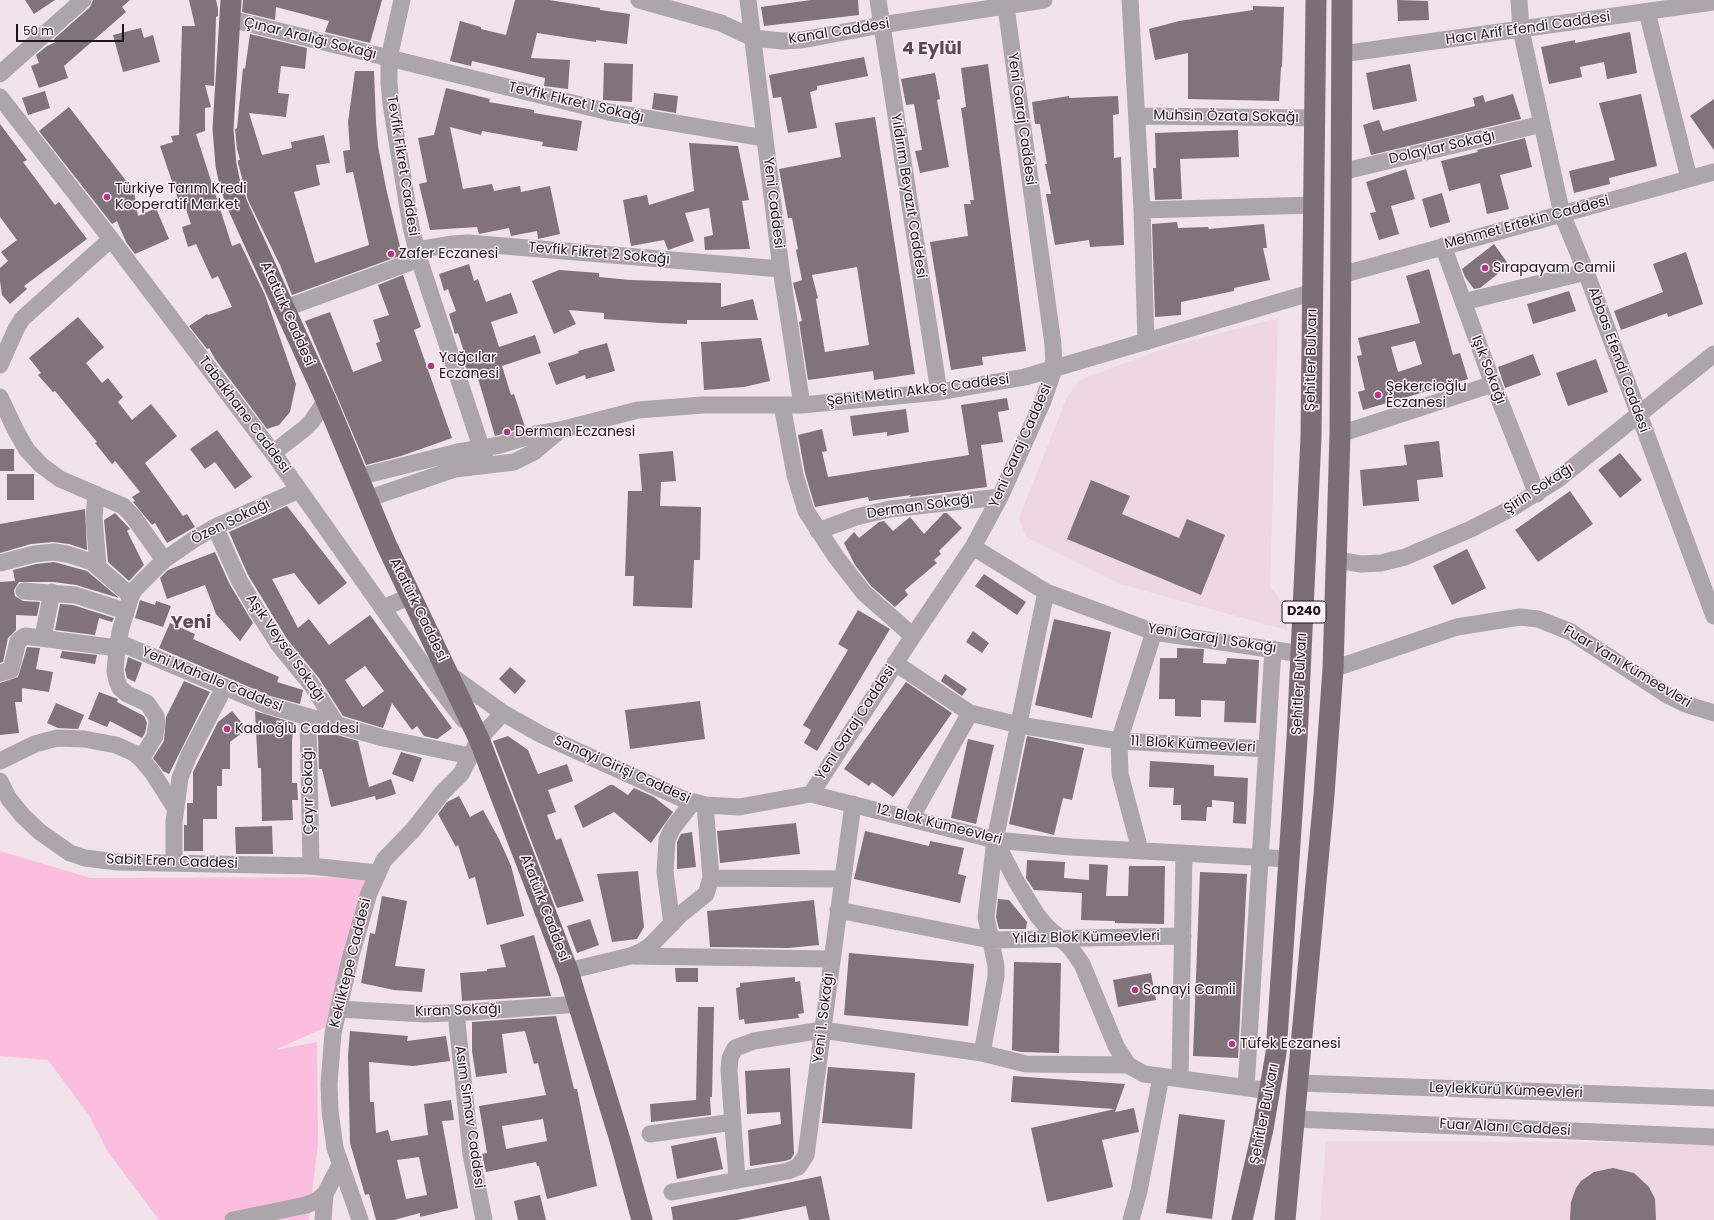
<!DOCTYPE html>
<html>
<head>
<meta charset="utf-8">
<style>
  body { margin:0 }
  #map { position:relative; width:1714px; height:1220px; overflow:hidden; background:#f2e2ea; font-family:Poppins,sans-serif }
  canvas { display:block }
  .scale { position:absolute; left:16px; top:24px; width:108px; height:18px; box-sizing:border-box; border:2px solid #1d171a; border-top:0; padding-left:5px; font-size:12px; line-height:14px; white-space:nowrap; color:#1d171a; -webkit-text-stroke:3px #fdf0f7; paint-order:stroke }
</style>
</head>
<body>
<div id="map">
<canvas width="1714" height="1220"></canvas>
<div class="scale">50 m</div>
</div>
<script>
const g = document.querySelector('canvas').getContext('2d');
g.lineJoin = 'round';
function fillPath(path, color) { g.fillStyle = color; g.fill(path, 'evenodd'); }
const shape = rows => new Path2D(rows.map(r => 'M' + r).join(''));
function trace(path, color, width, dash) { g.strokeStyle = color; g.lineWidth = width; g.lineCap = dash ? 'butt' : 'round'; g.setLineDash(dash || []); g.stroke(path); }
function label(font, color, halo, rows, align = 'center') {
  g.font = font + ' Poppins,sans-serif'; g.lineWidth = 3; g.setLineDash([]); g.textBaseline = 'middle'; g.strokeStyle = halo; g.fillStyle = color; for (const [text, x, y, turn = 0] of rows) {
    g.save(); g.translate(x, y); g.rotate((+turn || 0) * Math.PI / 180); g.textAlign = isNaN(turn) ? turn : align; if (halo) g.strokeText(text, 0, 0); g.fillText(text, 0, 0); g.restore();
  }
}
const built = shape([
  [1278,318,1270,586,1286,608,1287,630,1120,584,1026,537,1019,518,1067,397,1080,380,1168,347],
  [1326,1141,1576,1142,1714,1145,1714,1220,1320,1220]
]);
const green = shape([
  [0,851,91,878,371,877,328,1026,275,1050,317,1042,318,1143,309,1220,159,1220,108,1152,89,1115,48,1060,0,1056]
]);
const building = shape([
  [25,0,55,0,34,14],
  [93,0,130,0,122,7,126,12,64,66,68,78,39,88,31,66,39,63,36,55,47,46,56,42,54,39,90,7],
  [189,0,216,0,218,9,218,16,216,17,214,86,205,85,211,107,205,108,205,131,196,134,232,246,240,243,265,295,296,384,290,412,279,425,267,429,215,359,209,348,207,349,189,326,207,314,208,315,232,307,218,276,212,279,196,244,188,247,182,227,191,224,183,200,179,202,160,146,173,142,171,136,179,135,182,26,195,26],
  [243,0,382,0,370,43,325,32,329,21,276,7,275,20,242,12],
  [515,0,549,0,600,8,600,10,630,14,627,44,596,40,596,42,537,33,531,58,570,60,568,89,544,86,545,78,472,61,471,66,450,61,460,21,481,27,481,29,506,35],
  [811,0,858,0,859,15,764,26,761,7],
  [1397,0,1428,1,1429,20,1398,21],
  [1253,6,1284,7,1282,67,1281,67,1279,101,1188,99,1188,53,1155,60,1149,29,1179,21,1253,10],
  [141,28,144,38,153,35,160,62,123,72,113,35],
  [1630,32,1637,73,1607,79,1604,62,1580,67,1582,77,1549,84,1541,47,1575,40,1575,43],
  [250,34,307,48,305,69,281,66,278,93,289,94,286,117,249,113,262,155,292,148,291,142,324,135,330,163,316,165,320,185,294,192,315,263,369,245,353,172,346,173,343,151,350,150,348,122,355,71,374,71,376,122,378,146,386,188,402,255,292,295,280,265,248,200,238,163,238,160,240,160,237,149,235,129,237,128,243,68,245,69],
  [864,57,868,76,817,86,817,90,810,92,817,128,788,133,781,97,773,98,769,75],
  [604,63,633,64,632,102,603,100],
  [988,64,1026,351,982,357,983,365,951,370,930,242,968,236,964,204,971,204,970,200,974,200,961,108,966,107,961,68],
  [1410,64,1417,101,1373,110,1366,73],
  [935,73,940,99,937,100,949,167,920,173,915,151,922,150,914,104,906,105,901,79],
  [446,88,490,99,489,102,534,110,534,113,582,121,577,151,542,146,543,142,482,131,481,135,450,127,463,189,492,184,494,191,520,186,521,192,550,186,560,234,538,239,537,231,511,236,509,228,479,234,477,227,430,230,419,184,427,182,418,138,434,135],
  [45,91,50,108,28,115,22,98],
  [654,93,678,96,676,113,652,109],
  [1513,94,1521,119,1371,155,1363,125,1379,120,1383,131,1475,106,1473,98,1483,95,1485,102],
  [1641,94,1657,166,1609,178,1610,184,1574,193,1569,171,1615,160,1599,103],
  [1069,96,1069,98,1118,96,1119,114,1113,115,1114,158,1121,157,1124,245,1090,247,1089,240,1055,245,1046,194,1051,194,1045,164,1047,164,1040,124,1035,124,1032,102],
  [1714,99,1714,150,1690,116],
  [69,107,134,191,138,216,156,208,169,239,135,254,126,242,117,221,112,224,39,131],
  [875,117,915,374,874,380,873,371,808,380,799,322,802,321,793,283,802,280,796,250,798,249,792,218,788,218,779,169,841,157,835,123],
  [857,267,869,345,825,352,816,299,818,298,812,275],
  [0,124,27,160,23,162,55,205,59,202,87,239,24,286,27,289,10,304,2,295,0,281,0,268,8,261,1,252,17,240,0,217],
  [1238,130,1239,157,1180,159,1182,199,1155,200,1153,168,1156,168,1155,133],
  [1525,138,1532,167,1500,175,1509,209,1487,214,1480,183,1449,191,1441,161,1478,152,1477,150],
  [689,143,738,146,749,200,742,201,750,249,705,250,704,237,713,235,709,208,685,213,694,241,668,250,664,240,631,246,623,200,647,195,649,205,694,191],
  [1406,169,1415,199,1391,206,1399,234,1379,240,1370,213,1376,212,1366,182],
  [1442,193,1450,222,1430,228,1422,199],
  [1177,222,1178,228,1208,227,1209,229,1264,224,1267,248,1263,248,1270,280,1234,288,1234,291,1181,302,1181,315,1155,317,1152,224],
  [1494,244,1509,265,1480,288,1474,289,1465,277,1462,269],
  [1686,252,1703,304,1668,317,1667,313,1621,330,1614,311,1663,292,1653,264],
  [469,264,474,281,478,279,486,302,511,293,518,313,491,322,499,347,535,335,541,353,502,366,511,395,514,394,525,427,495,436,477,375,469,377,463,359,466,358,458,333,455,334,449,314,456,311,448,289,444,291,439,274],
  [1429,269,1453,355,1460,353,1468,379,1363,410,1358,392,1365,390,1357,356,1362,355,1358,338,1420,323,1406,276],
  [1415,341,1422,364,1398,372,1391,347],
  [559,270,599,273,599,277,630,280,721,283,721,307,753,299,758,320,687,320,687,324,660,323,604,319,604,313,569,310,576,324,554,334,532,281],
  [403,275,421,327,414,330,452,438,401,456,366,465,305,321,330,312,353,372,382,361,376,343,380,342,373,320,389,315,378,285],
  [1569,291,1576,311,1533,324,1527,304],
  [78,317,104,347,86,363,102,383,108,378,123,397,118,402,132,420,151,404,177,436,145,463,183,516,187,514,195,527,167,543,155,523,152,525,133,502,135,501,132,497,140,492,115,461,112,464,95,443,97,442,55,391,53,392,38,375,41,373,29,358],
  [761,338,770,381,744,387,704,390,701,342],
  [607,343,615,371,586,379,585,375,556,385,548,363,579,353,578,351],
  [1533,354,1541,375,1505,388,1498,367],
  [1596,359,1608,392,1568,406,1556,373],
  [1007,398,1009,410,998,412,1003,442,981,445,987,487,909,497,911,495,869,501,868,497,815,507,805,473,798,435,822,429,827,451,822,452,828,477,969,455,961,405],
  [906,409,909,432,887,436,887,432,853,436,850,416],
  [217,430,252,477,235,489,215,462,205,469,190,449],
  [1439,441,1443,477,1417,480,1419,501,1363,506,1360,470,1407,465,1404,445],
  [0,449,14,449,14,471,0,471],
  [673,451,676,481,661,482,660,506,701,507,700,560,694,560,692,608,633,606,634,576,625,576,628,491,642,491,639,454],
  [1620,453,1642,480,1620,498,1598,470],
  [7,474,34,474,34,500,7,500],
  [1091,480,1130,496,1122,514,1179,538,1187,519,1225,535,1201,595,1067,539],
  [1570,491,1593,524,1538,562,1515,530],
  [287,506,347,583,319,605,294,573,272,579,298,628,309,619,329,645,370,615,452,728,437,739,424,736,417,726,412,730,392,703,383,728,343,716,319,678,287,639,248,575,229,532],
  [365,666,384,691,363,707,345,680],
  [85,509,87,550,69,544,53,542,31,544,0,553,0,524],
  [115,513,130,529,127,531,144,565,129,581,108,562,104,520],
  [944,513,947,513,962,528,939,551,941,554,934,560,937,563,905,590,908,595,895,607,871,586,855,565,844,543,854,532,859,538,879,522,884,521,893,531,910,517,924,534],
  [1467,549,1486,588,1452,605,1433,566],
  [215,552,230,585,253,623,240,641,216,614,205,585,167,599,160,578,168,570],
  [54,562,87,571,119,598,76,585,54,582,19,582,14,590,15,596,23,601,40,602,37,616,16,615,16,630,8,638,3,662,0,663,0,582,15,581,13,570,36,564],
  [984,574,1026,602,1017,615,975,586],
  [140,600,155,605,156,601,171,606,163,627,135,618],
  [60,604,73,605,114,618,112,622,99,618,95,635,55,630],
  [858,610,890,629,817,751,804,743,811,730,803,725,848,650,838,644],
  [1054,619,1111,632,1092,718,1035,705],
  [170,623,195,634,193,639,279,677,277,682,303,690,300,704,270,696,159,648],
  [973,631,989,643,982,653,966,642],
  [27,647,40,648,36,669,53,672,49,692,22,688,22,702,15,702,19,733,0,735,0,683,18,677],
  [1177,648,1204,649,1203,663,1226,664,1227,658,1259,660,1256,723,1224,722,1225,701,1201,700,1201,717,1175,716,1175,699,1159,699,1160,658,1177,658],
  [62,651,97,655,95,664,60,658],
  [128,657,142,663,135,682,127,678,125,670],
  [510,667,526,681,515,694,499,679],
  [945,674,967,689,962,696,941,681],
  [184,681,210,692,169,774,163,771,153,758,164,741,166,717],
  [906,682,952,713,893,797,872,782,869,786,844,769],
  [99,692,118,699,117,702,144,716,147,723,145,733,142,738,110,721,107,727,88,719],
  [700,701,705,739,630,749,625,710],
  [56,703,84,715,78,729,58,728,47,723],
  [232,711,247,729,230,742,230,769,222,769,222,786,217,786,217,819,203,819,203,851,184,851,184,825,187,825,187,803,193,803,193,772,218,722],
  [255,711,294,723,292,741,292,783,297,783,298,800,292,800,293,820,262,821,261,768,258,768],
  [318,735,337,735,358,741,369,787,391,779,396,794,376,800,375,796,331,807,322,769,319,769],
  [508,736,528,750,538,774,567,764,573,781,548,790,556,812,547,815,556,840,561,838,584,901,557,908,493,741],
  [1027,736,1084,748,1072,800,1063,798,1054,835,1009,824],
  [968,739,994,745,976,824,951,818],
  [401,752,422,758,413,782,392,774],
  [1150,761,1214,765,1214,776,1248,778,1246,824,1233,823,1234,802,1212,800,1212,807,1207,807,1206,821,1181,820,1181,805,1173,805,1174,788,1149,787],
  [610,785,613,785,628,795,634,788,654,797,673,812,651,843,614,812,583,828,574,806],
  [459,796,470,817,483,810,499,839,511,866,524,916,487,925,475,877,469,879,458,845,456,847,438,814,447,802],
  [796,823,800,854,720,863,717,831],
  [272,826,273,854,236,854,235,827],
  [865,831,929,846,930,841,964,848,958,874,966,876,960,903,854,879],
  [692,832,696,867,677,869,677,842,681,834],
  [1027,860,1065,862,1064,878,1089,880,1089,864,1108,865,1106,896,1128,896,1129,866,1165,866,1164,924,1115,923,1115,921,1081,920,1082,893,1034,890,1026,878],
  [638,871,644,927,637,939,612,942,597,874],
  [1200,872,1247,874,1238,1058,1193,1056],
  [382,896,407,901,395,966,425,969,422,992,394,990,361,983,370,933,375,934],
  [998,899,1009,900,1027,922,1026,929,999,929,996,917],
  [814,900,819,945,788,948,710,947,707,911],
  [590,919,599,945,577,953,567,926],
  [534,935,551,996,462,1001,460,973,487,971,487,969,506,967,500,945],
  [849,953,974,964,968,1026,844,1015],
  [1014,962,1061,963,1059,1053,1021,1052,1012,1050],
  [675,968,698,968,698,982,676,982],
  [1151,973,1156,1000,1118,1007,1113,980],
  [795,977,795,982,800,981,804,1013,798,1014,799,1018,745,1024,744,1019,739,1020,736,988,740,987,740,983],
  [698,1007,714,1007,712,1097,710,1097,711,1115,651,1122,650,1104,696,1100],
  [556,1016,574,1089,577,1089,597,1186,547,1199,539,1166,537,1166,536,1162,486,1172,482,1154,487,1153,479,1106,546,1095,538,1063,534,1064,525,1031,502,1034,507,1073,476,1077,472,1051,472,1022],
  [543,1119,547,1141,506,1149,502,1126],
  [350,1031,408,1036,407,1041,446,1036,450,1061,413,1066,369,1062,370,1102,374,1102,376,1133,388,1130,391,1141,428,1135,424,1104,451,1100,454,1120,442,1121,458,1208,420,1217,420,1213,394,1220,376,1220,369,1194,365,1195,350,1143,348,1056],
  [419,1157,427,1195,406,1199,397,1160],
  [828,1067,915,1073,912,1129,822,1123],
  [790,1068,794,1154,791,1159,785,1161,750,1166,748,1130,781,1124,780,1112,747,1114,745,1071],
  [1013,1076,1125,1084,1115,1112,1134,1108,1139,1132,1102,1140,1113,1187,1047,1202,1031,1128,1115,1109,1011,1102],
  [1179,1114,1225,1120,1212,1219,1166,1213],
  [716,1137,723,1169,677,1179,671,1146],
  [1613,1168,1634,1173,1649,1187,1655,1199,1656,1220,1570,1220,1571,1202,1576,1188,1581,1181,1594,1172],
  [821,1176,830,1220,809,1220,806,1206,737,1220,673,1220,671,1207],
  [540,1195,546,1220,518,1220,514,1201]
]);
const minor = shape([
  [402,0,389,58,389,83,391,104,411,227,419,259,487,465],
  [639,0,721,23,753,38,782,41,802,40,881,25,1044,0],
  [748,0,781,269,802,405],
  [878,0,939,392],
  [1130,0,1142,210,1146,342],
  [1519,0,1521,30,1562,214,1586,272,1714,616],
  [1647,12,1689,178],
  [230,19,609,112,764,138],
  [1342,54,1714,2],
  [0,74,83,0],
  [0,97,111,239,273,453,437,685,464,720],
  [1137,116,1315,118],
  [1341,172,1542,124],
  [1142,210,1314,205],
  [1443,246,1493,384,1537,494],
  [417,250,453,244,468,243,781,269],
  [1341,275,1714,172],
  [1463,302,1586,272],
  [286,308,419,259],
  [0,365,16,329,22,319,111,239],
  [0,397,16,431,27,450,41,465,60,479,123,506,132,515,164,560],
  [782,405,795,475,806,511,836,557,864,593,913,636],
  [1340,434,1493,384],
  [273,453,304,429,312,421,326,400],
  [358,477,458,452,500,445,536,434,560,430,638,410,703,405,802,405,939,392,1025,377,1313,292],
  [96,494,94,518,98,566],
  [367,499,455,469,514,462,534,452,560,430],
  [215,527,239,580,259,614,279,645,311,684,337,725],
  [818,531,856,517,890,509,1000,497],
  [973,547,1046,592,1154,632,1302,654],
  [1337,560,1361,564,1381,563,1405,557,1471,529,1512,508,1557,480,1714,354],
  [0,563,34,554,54,552,67,554,92,562,131,596],
  [24,591,75,595,125,611],
  [383,608,411,596],
  [43,637,52,592],
  [118,642,267,705,383,738,470,756],
  [895,663,970,713,1019,725,1119,741,1267,749],
  [1333,669,1457,627,1520,617,1538,619,1571,632,1667,695,1685,704,1714,713],
  [0,673,11,670,18,641,25,636,117,648],
  [450,675,503,713,542,735,683,799,705,805,739,807,811,794,995,840,1071,847,1289,859],
  [308,717,311,866],
  [141,759,155,736,157,723,156,716,147,703,127,694,120,688,117,681,115,671,117,648,121,628,131,596,135,589,164,560,193,540,215,527,299,490],
  [0,761,35,744,57,738,84,739,116,745,134,753,141,759,152,772,175,808],
  [0,781,9,799,23,816,40,832,70,853,85,858,117,862,311,866,377,873],
  [811,794,913,636,973,547,1000,497,1043,401,1054,369,1053,344,1005,0],
  [911,818,970,713],
  [995,840,1016,881,1037,915,1047,927,1070,947,1082,964,1116,1046,1128,1065,1144,1074,1271,1091],
  [1140,850,1120,774,1119,741,1154,632],
  [174,862,174,822,180,778,189,755,224,688],
  [711,878,842,879],
  [838,910,990,940,1183,936],
  [672,924,665,872,667,840,672,829,693,802],
  [634,956,831,959],
  [568,971,630,956,642,951,650,946,681,914,706,894,711,878,705,805],
  [338,1009,425,1014,470,1012,579,1004],
  [456,1013,471,1154,484,1220],
  [982,1053,996,977,996,966,986,917,995,840,1046,592],
  [1180,1079,1184,853],
  [1299,1083,1714,1098],
  [1246,1088,1273,649],
  [1296,1119,1714,1137],
  [650,1134,733,1122],
  [737,1179,729,1070,730,1058,735,1048,754,1041,822,1030,982,1053,1026,1064,1128,1065],
  [672,1192,788,1171,798,1167,806,1155,853,804],
  [233,1220,306,1205,316,1201,325,1194,340,1165],
  [323,1220,325,1194],
  [360,1220,335,1148,330,1111,329,1084,333,1033,350,959,369,893,384,860,413,830,442,793,461,774,479,739,503,713],
  [1131,1220,1139,1191,1161,1077]
]);
const major = shape([
  [231,0,223,129,226,165,230,184,237,204,326,400,386,544,479,739,568,971,620,1140,642,1220],
  [1242,1220,1263,1129,1276,1053,1297,739,1311,437,1316,0],
  [1285,1220,1324,795,1333,669,1340,434,1342,0]
]);
const markers = [
  [107,197,4,"#b33686"],
  [391,254,4,"#b33686"],
  [1485,268,4,"#b33686"],
  [431,366,4,"#b33686"],
  [1378,395,4,"#b33686"],
  [507,432,4,"#b33686"],
  [227,729,4,"#b33686"],
  [1135,990,4,"#b33686"],
  [1232,1044,4,"#b33686"]
];
const shields = [
  [1304,612,44]
];
const shieldNames = [
  ["D240",1304,612]
];
const streetNames = [
  ["Hacı Arif Efendi Caddesi",1528,29,-8],
  ["Kanal Caddesi",839,32,-9],
  ["Çınar Aralığı Sokağı",310,39,14],
  ["Tevfik Fikret 1 Sokağı",576,103,13],
  ["Muhsin Özata Sokağı",1226,117,1],
  ["Yeni Garaj Caddesi",1021,119,82],
  ["Dolaylar Sokağı",1442,148,-13],
  ["Tevfik Fikret Caddesi",402,166,81],
  ["Yıldırım Beyazıt Caddesi",908,196,81],
  ["Yeni Caddesi",773,203,83],
  ["Mehmet Ertekin Caddesi",1527,223,-15],
  ["Tevfik Fikret 2 Sokağı",599,254,5],
  ["Atatürk Caddesi",287,314,66],
  ["Şehitler Bulvarı",1312,360,-89],
  ["Abbas Efendi Caddesi",1618,360,70],
  ["Işık Sokağı",1488,370,69],
  ["Şehit Metin Akkoç Caddesi",918,391,-7],
  ["Tabakhane Caddesi",244,415,53],
  ["Yeni Garaj Caddesi",1021,446,-66],
  ["Şirin Sokağı",1539,489,-33],
  ["Derman Sokağı",920,507,-8],
  ["Özen Sokağı",231,522,-26],
  ["Atatürk Caddesi",418,610,64],
  ["Yeni Garaj 1 Sokağı",1212,639,9],
  ["Aşık Veysel Sokağı",285,648,55],
  ["Fuar Yanı Kümeevleri",1627,667,31],
  ["Yeni Mahalle Caddesi",212,680,22],
  ["Şehitler Bulvarı",1300,684,-87],
  ["Yeni Garaj Caddesi",856,723,-57],
  ["11. Blok Kümeevleri",1193,745,3],
  ["Sanayi Girişi Caddesi",622,770,24],
  ["Çayır Sokağı",309,791,-91],
  ["12. Blok Kümeevleri",939,825,14],
  ["Sabit Eren Caddesi",172,862,2],
  ["Atatürk Caddesi",544,908,69],
  ["Yıldız Blok Kümeevleri",1086,938,-1],
  ["Kekliktepe Caddesi",351,963,-76],
  ["Kıran Sokağı",458,1011,-2],
  ["Yeni 1. Sokağı",824,1018,-83],
  ["Leylekkürü Kümeevleri",1506,1091,2],
  ["Şehitler Bulvarı",1265,1114,-79],
  ["Asım Simav Caddesi",469,1117,82],
  ["Fuar Alanı Caddesi",1505,1128,3]
];
const poiNames = [
  ["Türkiye Tarım Kredi",115,189],
  ["Kooperatif Market",115,205],
  ["Zafer Eczanesi",399,254],
  ["Sırapayam Camii",1493,268],
  ["Yağcılar",439,358],
  ["Eczanesi",439,374],
  ["Şekercioğlu",1386,387],
  ["Eczanesi",1386,403],
  ["Derman Eczanesi",515,432],
  ["Kadıoğlu Caddesi",235,729],
  ["Sanayi Camii",1143,990],
  ["Tüfek Eczanesi",1240,1044]
];
const districtNames = [
  ["4 Eylül",932,49],
  ["Yeni",191,623]
];
fillPath(built, '#eed6e2');
fillPath(green, '#fbbede');
fillPath(building, '#81737a');
trace(minor, '#aca5a9', 17);
trace(major, '#7b6f75', 21);
for (const [x, y, r, color] of markers) { const dot = new Path2D(); dot.arc(x, y, r, 0, 2 * Math.PI); g.fillStyle = color; g.fill(dot); trace(dot, '#fdf0f7', 1.5); }
for (const [x, y, w] of shields) { const box = new Path2D(); box.roundRect(x - w / 2, y - 11, w, 22, 3); g.fillStyle = '#fdf0f7'; g.fill(box); trace(box, '#1d171a', 1); }
label('bold 13px', '#1d171a', null, shieldNames);
label('14px', '#1d171a', '#fdf0f7', streetNames);
label('14px', '#1d171a', '#fdf0f7', poiNames, 'left');
label('bold 18px', '#584b52', '#fdf0f7', districtNames);
</script>
</body>
</html>
